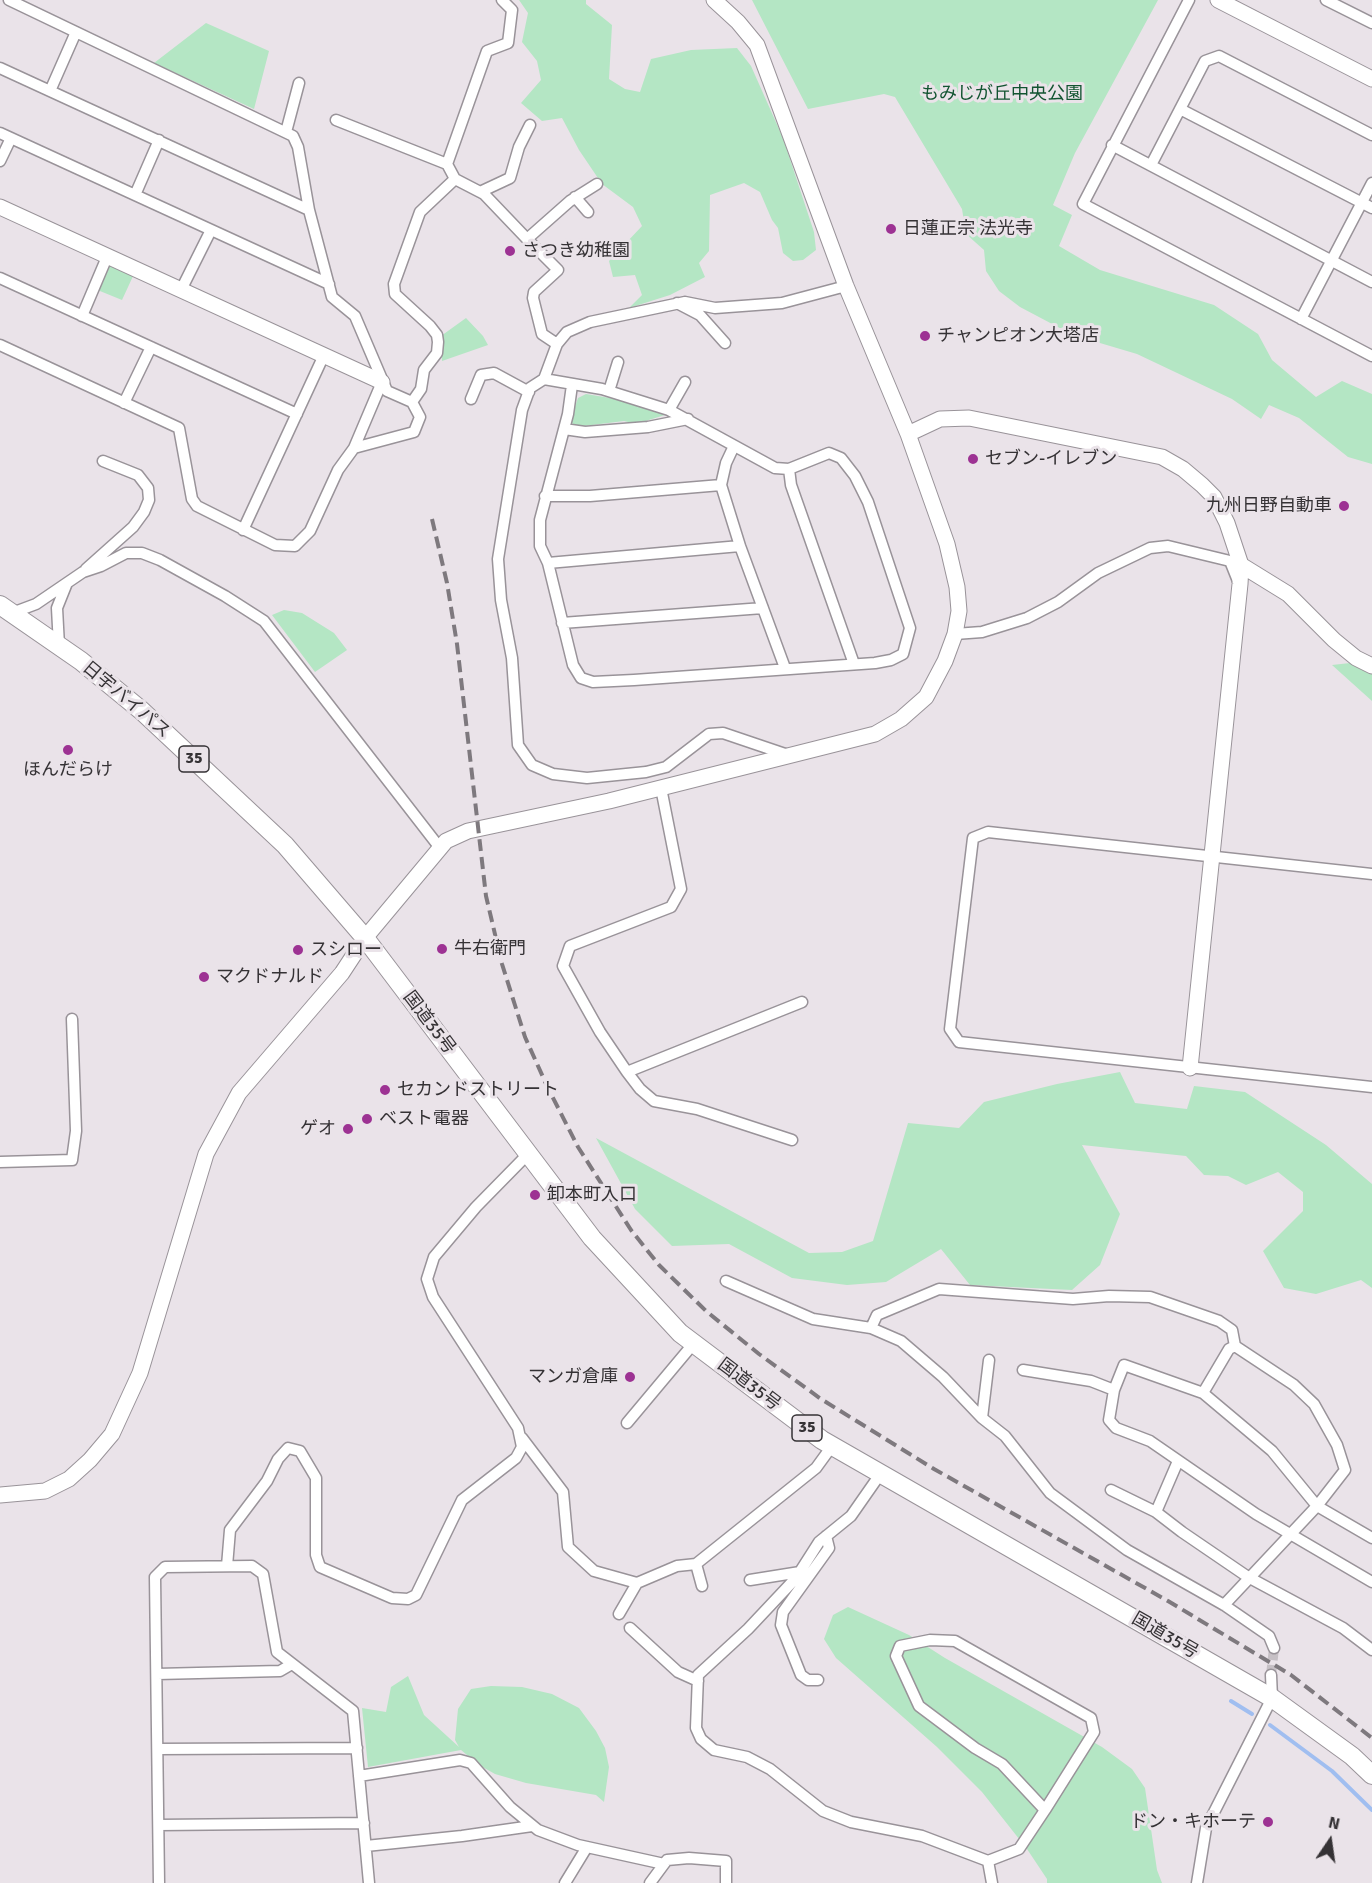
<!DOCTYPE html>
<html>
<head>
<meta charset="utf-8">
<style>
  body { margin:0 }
  #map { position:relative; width:1372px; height:1883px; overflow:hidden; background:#eae3e9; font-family:Signika,sans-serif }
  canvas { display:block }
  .north { position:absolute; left:1300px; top:1811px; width:60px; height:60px; -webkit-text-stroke:4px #eae3e9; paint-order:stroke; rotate:13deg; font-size:16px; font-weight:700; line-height:24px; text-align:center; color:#353235 }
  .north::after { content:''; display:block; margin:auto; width:21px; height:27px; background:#353235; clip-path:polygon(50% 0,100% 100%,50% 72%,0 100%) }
</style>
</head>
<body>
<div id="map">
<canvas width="1372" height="1883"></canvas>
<div class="north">N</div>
</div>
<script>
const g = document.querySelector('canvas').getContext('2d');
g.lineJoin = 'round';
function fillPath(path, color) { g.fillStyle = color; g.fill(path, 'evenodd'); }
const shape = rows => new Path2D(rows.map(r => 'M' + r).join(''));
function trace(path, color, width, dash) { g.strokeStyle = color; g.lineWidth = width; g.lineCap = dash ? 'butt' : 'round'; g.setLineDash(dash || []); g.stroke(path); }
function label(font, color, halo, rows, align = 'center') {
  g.font = font + ' Signika,"Noto Sans JP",sans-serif'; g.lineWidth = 6; g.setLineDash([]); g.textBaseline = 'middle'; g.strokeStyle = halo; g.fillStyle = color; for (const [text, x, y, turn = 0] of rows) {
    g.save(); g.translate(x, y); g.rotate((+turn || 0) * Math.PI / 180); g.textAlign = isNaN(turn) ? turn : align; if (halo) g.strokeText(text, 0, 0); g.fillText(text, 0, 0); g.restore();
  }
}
const green = shape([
  [519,0,586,0,586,4,612,25,609,79,625,89,640,92,651,59,691,50,737,48,751,66,783,138,814,232,816,250,803,260,793,261,783,253,778,228,772,220,760,192,744,183,710,195,709,251,699,263,705,277,670,295,629,308,642,295,635,275,613,277,609,261,642,226,633,207,602,184,579,150,562,118,542,121,521,103,541,80,537,61,522,42,528,13],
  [752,0,1158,0,1075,153,1053,205,1072,215,1059,246,1100,270,1214,305,1258,334,1272,360,1316,397,1342,381,1372,394,1372,464,1348,457,1299,418,1269,405,1261,419,1232,399,1137,354,1073,335,1020,307,999,291,986,271,984,250,966,234,962,209,895,97,884,94,808,109],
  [206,23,269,51,254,109,154,63],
  [108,262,134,274,122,300,95,289],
  [466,318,483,336,488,345,442,361,441,336],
  [586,394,610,398,668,414,636,424,624,421,576,427,570,421,578,398],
  [284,610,302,613,334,633,347,650,315,672,272,615],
  [1350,663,1372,674,1372,701,1332,665],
  [1120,1072,1135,1103,1187,1109,1194,1086,1245,1092,1326,1145,1372,1184,1372,1288,1361,1280,1316,1294,1284,1288,1263,1251,1303,1211,1303,1192,1278,1172,1246,1185,1228,1176,1204,1175,1186,1156,1082,1145,1120,1214,1100,1265,1072,1290,970,1285,941,1249,886,1282,847,1285,792,1278,729,1244,672,1246,635,1209,596,1138,809,1253,842,1252,873,1241,908,1123,959,1128,984,1102,1057,1084],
  [848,1607,909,1635,945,1658,1102,1747,1132,1769,1145,1788,1157,1870,1162,1883,1047,1883,1047,1879,1027,1849,982,1792,937,1747,836,1658,824,1639,833,1615],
  [408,1676,424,1715,459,1747,455,1740,458,1709,471,1689,491,1686,522,1687,552,1694,579,1708,596,1731,605,1748,609,1767,604,1802,596,1795,526,1783,495,1774,479,1765,461,1750,368,1767,362,1708,386,1712,391,1687]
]);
const stream = shape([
  [1231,1701,1252,1714],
  [1270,1725,1332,1771,1372,1810]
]);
const streetTunnel = shape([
  [1271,1675,1274,1648]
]);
const street = shape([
  [9,0,293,136,298,147,309,210],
  [1189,0,1083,204,1372,356],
  [1326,0,1372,23],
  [0,68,309,210,332,297,355,316,387,391,412,402,420,417,414,432,354,448,338,470,310,531,295,546,275,545,197,506,192,499,179,428,0,345],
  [50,91,76,32],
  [1180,109,1372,208],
  [336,120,447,164,487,51,508,43,512,10,502,0],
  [286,132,299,83],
  [0,133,329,284],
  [1112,145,1372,282],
  [0,161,11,138],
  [1151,165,1205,61,1219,56,1372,135],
  [455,179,484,194,527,239,570,201,597,184],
  [480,192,510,178,519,147,530,125],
  [135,195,159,140],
  [575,197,588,212],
  [527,239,558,270,534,292,533,298,542,334,557,344],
  [0,278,297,414],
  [181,290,211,230],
  [677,303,700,315,725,343],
  [82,316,107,257],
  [1301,319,1372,183],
  [544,379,602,389,669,410,775,468,789,469,829,453,841,458,855,476,868,502,910,628,903,654,891,660,875,663,634,680,593,682,581,678,573,665,548,563,540,546,540,520,568,414,572,385],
  [609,391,618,362],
  [471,399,481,375,494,373,529,392],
  [412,402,421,389,424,370,437,353,438,342,437,335,430,326,395,294,394,284,420,212,455,179,447,164],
  [124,403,151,347],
  [669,410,685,382],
  [564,429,585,432,648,427,688,419],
  [734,446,726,463,721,485,740,546,785,668],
  [354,448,382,382],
  [789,469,791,485,854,664],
  [545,496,590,496,721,485],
  [243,530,324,355],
  [548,563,740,546],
  [86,569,133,527,144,512,149,500,148,488,138,475,103,461],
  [12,613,36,604,83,572,101,566,126,553,142,553,160,560,225,596,264,621,440,848],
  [562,623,763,608],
  [955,634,982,632,1027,618,1058,602,1098,573,1150,548,1168,546,1230,561,1238,581],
  [59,646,57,608,67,583],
  [788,755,723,733,709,734,666,767,646,772,587,778,553,774,532,765,518,745,512,658,501,600,498,559,522,410,530,388,544,379,557,344,567,332,590,322,685,302,715,308,782,303,846,286],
  [661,788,681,889,671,907,570,946,563,966,600,1032,627,1072,802,1002],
  [1372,874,988,832,973,838,950,1029,959,1042,1372,1087],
  [627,1072,640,1089,654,1101,697,1109,792,1140],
  [0,1162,72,1160,76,1131,72,1019],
  [726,1281,813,1319,871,1328],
  [1235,1346,1232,1330,1219,1321,1150,1297,1109,1296,1073,1299,939,1289,877,1315,871,1328,901,1341,943,1377,982,1418,1005,1436,1050,1493,1127,1550,1224,1605,1269,1636,1274,1648],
  [1023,1370,1091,1381,1114,1390,1109,1420,1116,1428,1150,1441,1256,1514,1372,1582],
  [1114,1390,1124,1365,1203,1393,1272,1451,1317,1506,1224,1605],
  [1203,1393,1229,1349,1235,1346,1294,1385,1314,1404,1337,1445,1345,1470,1317,1506,1372,1538],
  [982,1418,989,1360],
  [627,1423,694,1343],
  [522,1438,563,1492,568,1547,594,1571,637,1583,619,1614],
  [1178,1461,1156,1512,1182,1532,1248,1577,1343,1628,1372,1650],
  [881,1473,851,1516,819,1542,796,1578,748,1629,698,1675,696,1728,701,1739,714,1750,747,1757,770,1769,823,1811,851,1822,922,1836,988,1861,992,1883],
  [1111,1490,1156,1512],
  [227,1566,230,1530,267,1481,278,1459,288,1448,300,1451,316,1478,316,1555,320,1567,392,1598,408,1599,416,1595,462,1500,516,1458,522,1447,518,1428,433,1297,427,1279,434,1257,476,1207,528,1154],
  [750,1580,800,1572],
  [637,1583,677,1566,696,1564],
  [702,1586,696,1564,816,1468,832,1446],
  [630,1628,678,1672,698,1681],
  [157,1674,280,1671,292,1664],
  [818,1680,808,1680,801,1675,781,1625,783,1612,829,1548,826,1536],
  [158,1749,357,1748],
  [359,1776,460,1760,471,1763,510,1807,538,1830,578,1845,664,1864],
  [159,1825,364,1823],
  [366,1846,462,1836,532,1826],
  [988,1861,1019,1849,1045,1810,1094,1732,1091,1718,955,1641,930,1640,900,1646,896,1656,919,1706,975,1748,1002,1764,1045,1810],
  [159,1883,155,1577,165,1567,252,1566,263,1574,277,1652,353,1711,369,1883],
  [565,1883,587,1847],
  [650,1883,667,1860,689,1858,726,1861,726,1883],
  [1197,1883,1206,1828,1272,1698,1271,1675]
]);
const secondary = shape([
  [1218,0,1372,79],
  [0,207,382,382],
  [908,434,940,419,969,418,1162,457,1183,469,1202,485,1214,497,1227,523,1241,565,1240,584,1190,1068],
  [1241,565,1288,594,1334,640,1356,658,1372,666],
  [0,1495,45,1491,69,1479,90,1460,112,1434,140,1373,206,1154,239,1093,342,973,365,938,446,841,468,831,609,801,875,734,901,719,926,697,945,661,955,634,959,611,957,587,947,544,908,434,846,286,757,45,738,22,714,0]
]);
const highway = shape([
  [0,605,81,661,142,711,285,845,365,938,592,1238,680,1333,822,1440,1272,1698,1352,1756,1372,1775]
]);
const rail = shape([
  [432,519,447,583,457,644,486,896,502,964,525,1037,547,1086,578,1147,631,1230,659,1265,706,1311,759,1354,821,1399,934,1469,1168,1601,1291,1675,1372,1738]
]);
const markers = [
  [891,229,6,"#9d3293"],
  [510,251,6,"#9d3293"],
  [925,336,6,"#9d3293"],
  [973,459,6,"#9d3293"],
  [1344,506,6,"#9d3293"],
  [68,750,6,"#9d3293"],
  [442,949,6,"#9d3293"],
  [298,950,6,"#9d3293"],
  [204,977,6,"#9d3293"],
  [385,1090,6,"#9d3293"],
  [367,1119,6,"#9d3293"],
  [348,1129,6,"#9d3293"],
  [535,1195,6,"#9d3293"],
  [630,1377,6,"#9d3293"],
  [1268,1822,6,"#9d3293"]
];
const shields = [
  [194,759,30],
  [807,1428,30]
];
const shieldNames = [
  ["35",194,759],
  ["35",807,1428]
];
const parkNames = [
  ["もみじが丘中央公園",1002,94]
];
const poiNames = [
  ["日蓮正宗 法光寺",903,229],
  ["さつき幼稚園",522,251],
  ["チャンピオン大塔店",937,336],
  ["セブン-イレブン",985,459],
  ["九州日野自動車",1332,506,"right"],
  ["ほんだらけ",68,770,"center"],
  ["牛右衛門",454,949],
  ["スシロー",310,950],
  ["マクドナルド",216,977],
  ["セカンドストリート",397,1090],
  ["ベスト電器",379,1119],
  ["ゲオ",336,1129,"right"],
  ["卸本町入口",547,1195],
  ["マンガ倉庫",618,1377,"right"],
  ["ドン・キホーテ",1256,1822,"right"]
];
const streetNames = [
  ["日宇バイパス",126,700,40],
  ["国道35号",429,1023,53],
  ["国道35号",749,1385,37],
  ["国道35号",1165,1636,30]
];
fillPath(green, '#b4e6c4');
trace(stream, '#a0bef0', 4);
trace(streetTunnel, '#c6c0c5', 10, [10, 5]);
trace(street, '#999399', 13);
trace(secondary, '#999399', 17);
trace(highway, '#999399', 20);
trace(street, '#fff', 10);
trace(secondary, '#fff', 15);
trace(highway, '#fff', 18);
trace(rail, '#7e797e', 4, [12, 6]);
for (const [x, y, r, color] of markers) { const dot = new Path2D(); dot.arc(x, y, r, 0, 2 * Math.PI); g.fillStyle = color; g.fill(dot); trace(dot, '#eae3e9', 2); }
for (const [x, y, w] of shields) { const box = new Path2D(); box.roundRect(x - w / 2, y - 13, w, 26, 4.5); g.fillStyle = '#eae3e9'; g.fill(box); trace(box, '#353235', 1.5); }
label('bold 16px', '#353235', null, shieldNames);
label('18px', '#125431', '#eae3e9', parkNames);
label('18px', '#353235', '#eae3e9', poiNames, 'left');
label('18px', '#353235', '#eae3e9', streetNames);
</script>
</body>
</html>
